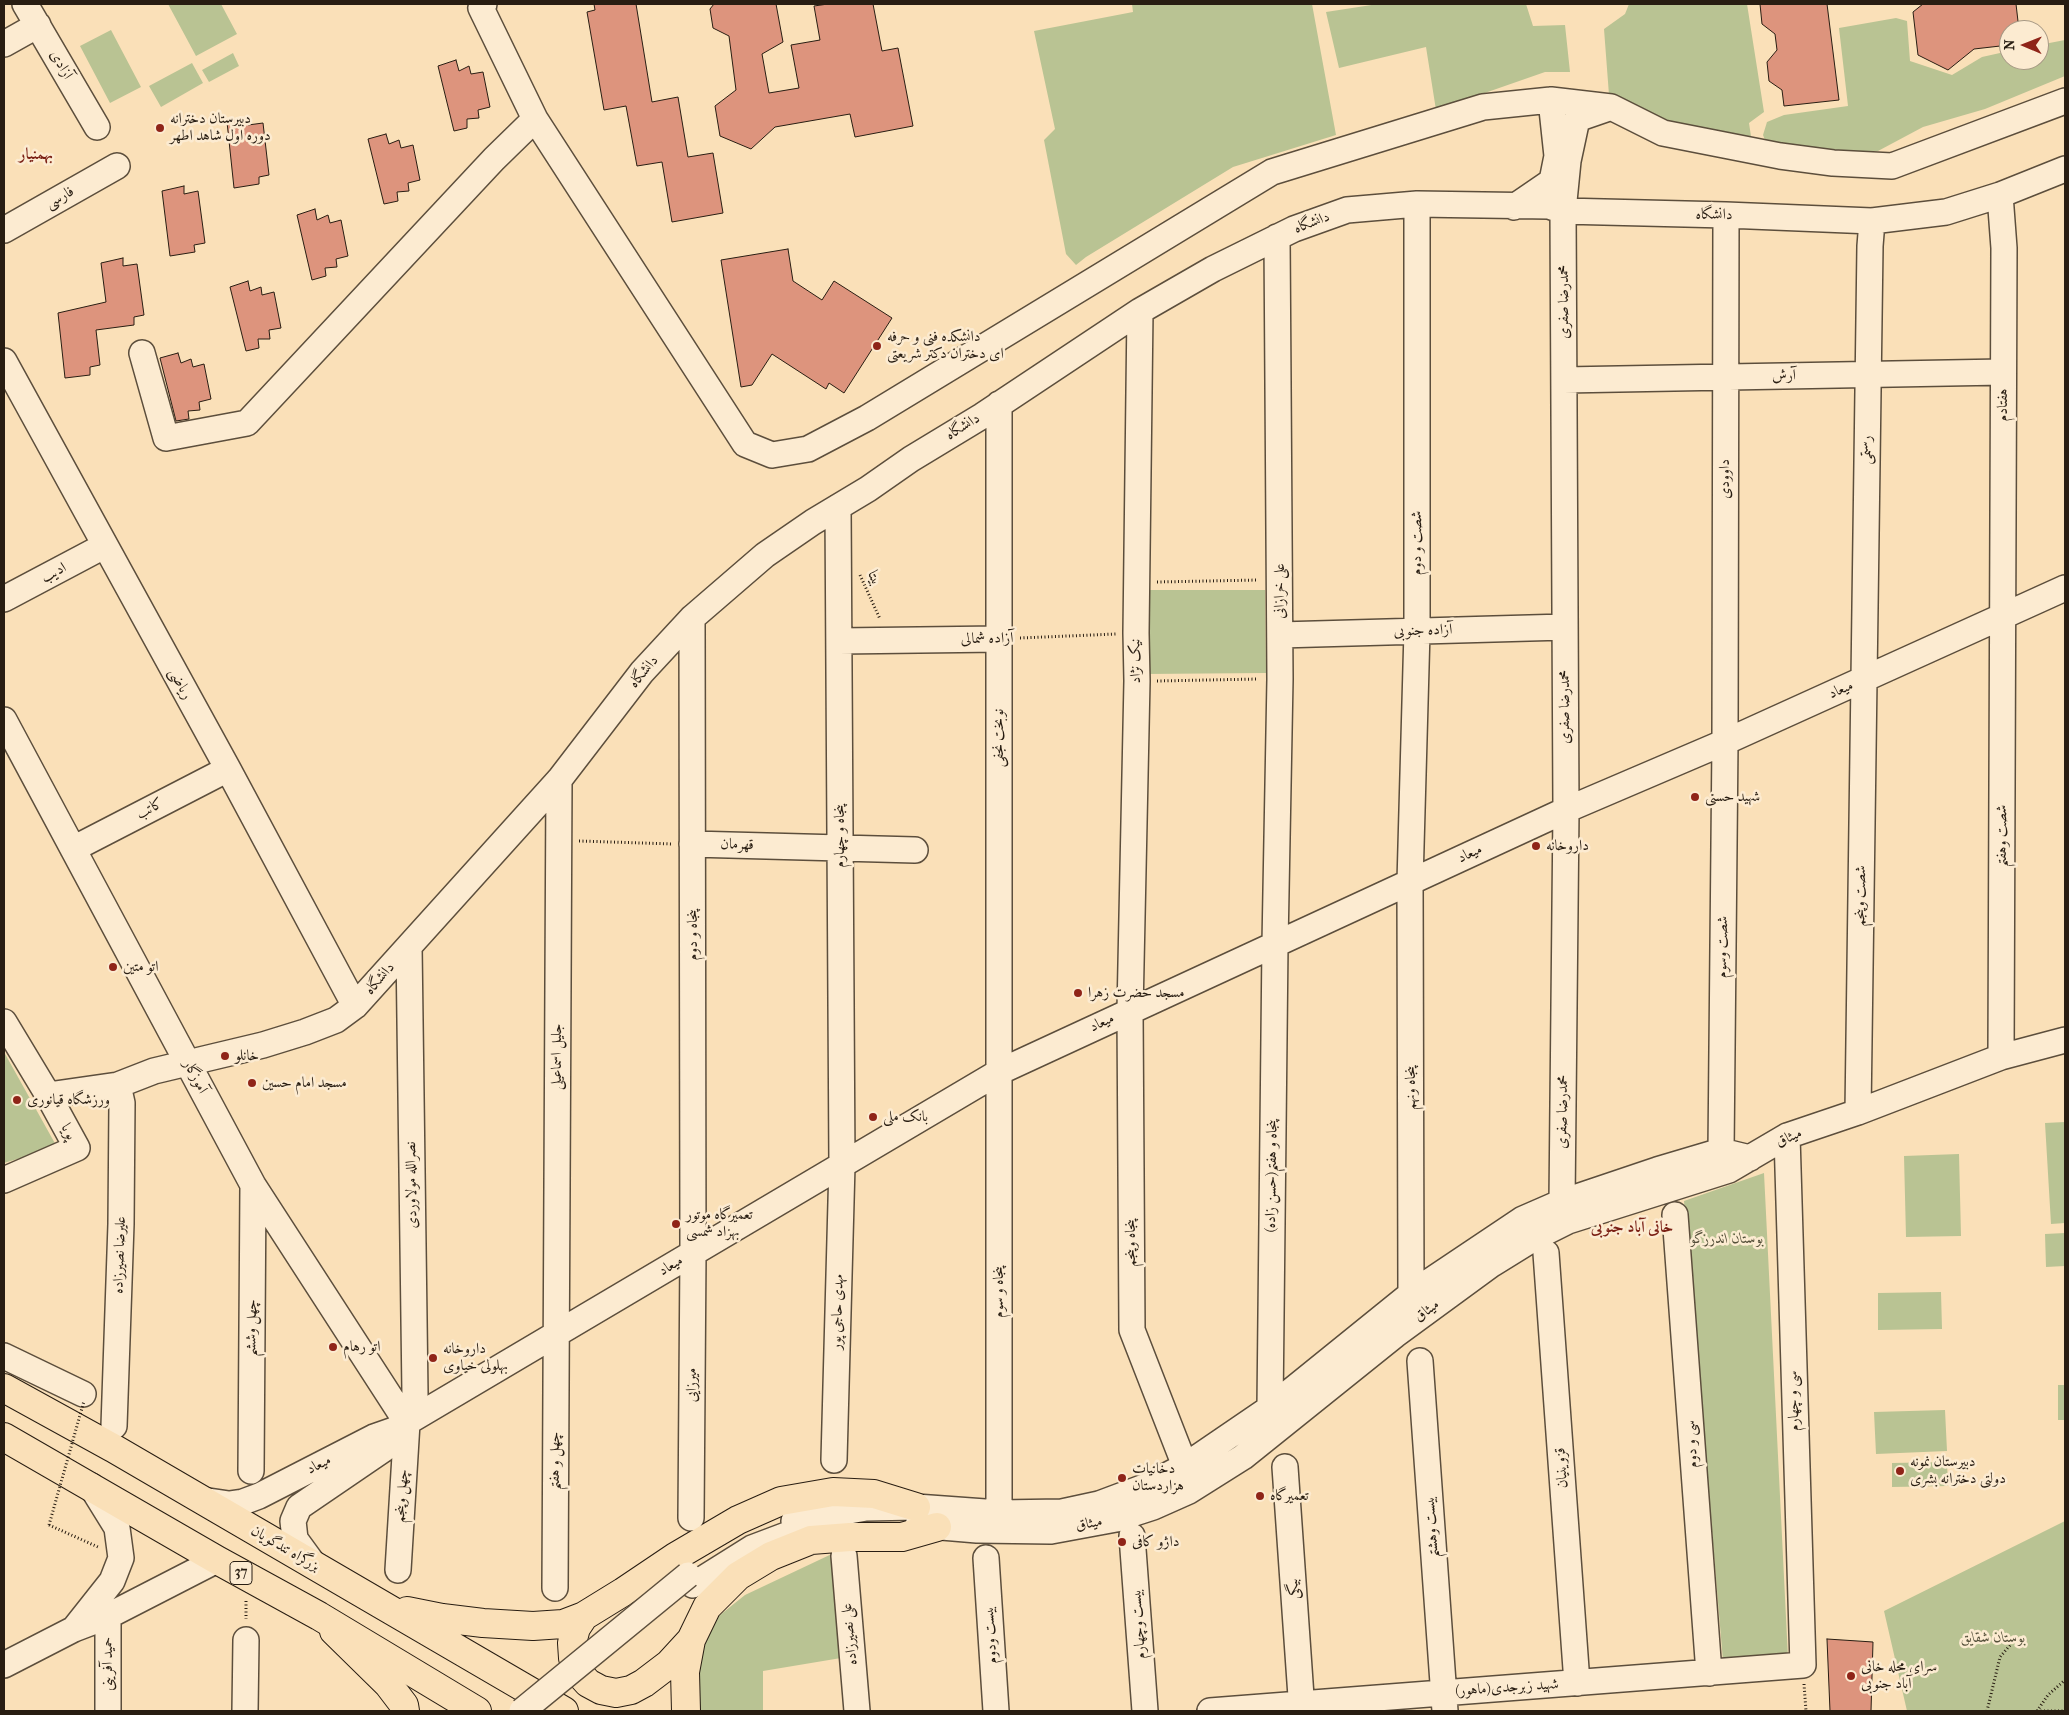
<!DOCTYPE html>
<html>
<head>
<meta charset="utf-8">
<style>
  body { margin:0 }
  #map { position:relative; width:2069px; height:1715px; overflow:hidden; background:#fae0b8; font-family:"IM FELL French Canon",serif }
  canvas { display:block }
  .frame { position:absolute; inset:0; border:5px solid #281d12; pointer-events:none }
  .north { position:absolute; left:1999px; top:20px; width:50px; height:50px; box-sizing:border-box; background:#fcebd1; border:1px solid #a79985; border-radius:50%; rotate:271deg; font-size:14px; font-weight:700; line-height:20px; text-align:center; color:#281d12 }
  .north::after { content:''; display:block; margin:auto; width:18px; height:22px; background:#8f2418; clip-path:polygon(50% 0,100% 100%,50% 72%,0 100%) }
</style>
</head>
<body>
<div id="map">
<canvas width="2069" height="1715"></canvas>
<div class="frame"></div>
<div class="north">N</div>
</div>
<script>
const g = document.querySelector('canvas').getContext('2d');
g.lineJoin = 'round';
function fillPath(path, color) { g.fillStyle = color; g.fill(path, 'evenodd'); }
const shape = rows => new Path2D(rows.map(r => 'M' + r).join(''));
function trace(path, color, width, dash) { g.strokeStyle = color; g.lineWidth = width; g.lineCap = dash ? 'butt' : 'round'; g.setLineDash(dash || []); g.stroke(path); }
function label(font, color, halo, rows, align = 'center') {
  g.font = font + ' "IM FELL French Canon",Amiri,serif'; g.lineWidth = 5; g.setLineDash([]); g.textBaseline = 'middle'; g.strokeStyle = halo; g.fillStyle = color; for (const [text, x, y, turn = 0] of rows) {
    g.save(); g.translate(x, y); g.rotate((+turn || 0) * Math.PI / 180); g.textAlign = isNaN(turn) ? turn : align; if (halo) g.strokeText(text, 0, 0); g.fillText(text, 0, 0); g.restore();
  }
}
const green = shape([
  [168,4,221,4,237,34,196,56],
  [1132,4,1312,4,1336,135,1233,167,1086,257,1076,265,1066,254,1044,140,1055,129,1034,31,1133,12],
  [1378,4,1526,4,1533,26,1565,25,1570,72,1545,72,1436,110,1426,47,1339,68,1326,12],
  [1629,4,1747,4,1764,112,1749,123,1752,143,1660,121,1609,95,1604,29,1625,14],
  [1896,18,1907,21,1910,61,1952,75,1982,57,2009,51,2009,60,2039,60,2039,45,2065,40,2065,76,1985,109,1923,127,1878,151,1787,151,1767,145,1763,135,1767,122,1784,115,1848,106,1839,28],
  [111,30,141,87,110,103,80,46],
  [233,53,239,66,209,82,202,70],
  [192,63,203,83,161,107,149,86],
  [1144,590,1265,590,1266,673,1145,674],
  [4,1052,57,1147,4,1163],
  [2065,1122,2065,1223,2051,1224,2045,1123],
  [1959,1154,1961,1236,1906,1237,1904,1156],
  [1764,1173,1788,1658,1723,1661,1684,1201],
  [2065,1233,2065,1266,2046,1267,2045,1234],
  [1941,1292,1942,1329,1878,1330,1878,1293],
  [2058,1385,2065,1385,2065,1420,2058,1420],
  [1945,1410,1947,1451,1876,1454,1874,1412],
  [1947,1462,1948,1486,1892,1487,1892,1463],
  [2065,1521,2065,1711,1907,1711,1884,1611],
  [836,1552,841,1658,763,1671,763,1711,701,1711,699,1707,698,1660,715,1619,745,1595]
]);
const building = shape([
  [594,4,636,4,652,102,678,97,688,157,713,153,723,213,672,222,662,162,637,166,626,106,604,110,587,12,595,10,594,4],
  [714,4,776,4,783,42,762,54,769,93,799,88,791,45,820,40,814,6,828,4,873,4,882,51,898,48,913,126,855,137,850,114,775,127,751,149,720,136,715,106,736,90,729,36,713,28,710,9,714,4],
  [1760,4,1827,4,1839,100,1784,106,1782,90,1769,81,1767,62,1777,50,1775,34,1762,24,1760,4],
  [1923,4,2016,4,2019,30,2009,30,2009,45,1974,49,1948,70,1918,55,1913,12,1923,4],
  [456,60,459,71,469,66,471,74,483,72,490,107,478,110,479,118,467,119,467,128,454,131,438,66,456,60],
  [248,117,248,125,263,123,269,175,259,177,259,184,234,188,227,122,248,117],
  [386,134,389,144,399,140,401,148,413,145,420,180,408,183,409,191,397,192,398,201,384,204,368,139,386,134],
  [184,186,184,194,198,191,205,243,194,245,195,252,170,256,162,191,184,186],
  [315,209,317,220,328,215,330,223,341,220,348,256,336,259,337,267,325,268,326,276,312,280,297,215,315,209],
  [788,249,793,281,822,300,834,281,892,318,844,393,829,383,826,389,772,354,752,385,741,387,721,260,788,249],
  [123,258,123,266,137,264,144,315,134,317,134,325,96,330,100,365,90,367,90,375,65,378,58,313,106,302,101,263,123,258],
  [248,281,250,291,261,287,262,295,274,292,281,328,269,330,270,339,258,339,259,348,246,351,230,287,248,281],
  [178,353,181,363,191,359,193,367,204,364,211,399,199,402,200,410,188,411,189,419,176,421,160,358,178,353],
  [1827,1639,1873,1642,1871,1711,1830,1711,1827,1639]
]);
const path = shape([
  [860,575,880,619],
  [1157,582,1258,580],
  [1020,638,1116,634],
  [1157,681,1258,679],
  [579,841,673,844],
  [49,1525,98,1547],
  [246,1601,246,1619],
  [1804,1684,1806,1711],
  [1987,1711,2000,1657,2011,1644],
  [2037,1711,2048,1695,2065,1680],
  [2037,1711,2065,1711]
]);
const minor = shape([
  [25,4,97,127],
  [484,4,481,8,535,119,745,444,772,455,808,449,867,418,1272,172,1483,107,1551,100,1611,107,1663,133,1780,156,1833,163,1892,166,2065,101],
  [4,44,38,25],
  [2000,195,2004,248,2001,1057],
  [1514,207,1552,181,1557,156,1551,100],
  [4,230,117,166],
  [1140,311,1136,633,1137,681,1130,1011,1132,1330,1185,1466],
  [142,353,166,438,247,423,494,159,535,119],
  [4,361,228,769,355,1006],
  [1564,380,2003,372],
  [4,599,104,546],
  [1280,635,1565,627],
  [839,641,999,639],
  [4,720,253,1185,407,1423],
  [692,844,915,850],
  [73,849,228,769],
  [4,1022,48,1095,77,1148,4,1180],
  [48,1095,118,1085,154,1071,263,1045,305,1032,336,1020,355,1006,559,780,642,672,692,618,765,555,813,522,868,489,911,459,982,416,1140,311,1213,269,1294,229,1347,210,1417,204,1549,206,1563,211,1726,215,1872,221,1946,212,2000,195,2065,169],
  [1858,1112,1870,246,1872,221],
  [1721,1151,1725,742,1726,215],
  [1675,1215,1709,1673],
  [1566,1217,1562,1202,1566,810,1563,211,1568,161,1577,119,1606,109],
  [1546,1253,1577,1683],
  [1411,1294,1410,882,1417,631,1417,204],
  [4,1356,83,1394],
  [1420,1361,1445,1711],
  [1270,1408,1275,944,1280,679,1277,237],
  [114,1426,121,1224,122,1103,118,1085],
  [834,1460,842,1165,838,507],
  [1285,1467,1302,1711],
  [251,1471,253,1185],
  [202,1500,229,1504,243,1502,259,1496,374,1437,394,1430,999,1072,1566,810,1725,742,2065,588],
  [999,1513,999,404],
  [691,1518,693,1253,692,618],
  [794,1521,866,1508,916,1507,999,1513,1062,1512,1099,1504,1147,1486,1185,1466,1270,1408,1411,1294,1523,1219,1562,1202,1657,1170,1721,1151,1750,1158],
  [918,1525,977,1530,1051,1531,1116,1519,1153,1507,1189,1491,1243,1457,1395,1335,1492,1264,1534,1238,1568,1221,1729,1170,1787,1136,1858,1112,2001,1057,2065,1040],
  [1132,1536,1145,1711],
  [844,1556,857,1711],
  [986,1558,996,1711],
  [314,1565,295,1539,293,1521,299,1507,384,1449,392,1434],
  [398,1570,407,1423,415,1394,409,946],
  [693,1585,752,1548,797,1531,816,1528],
  [555,1588,559,780],
  [74,1629,112,1581,121,1558,117,1528,91,1486],
  [4,1665,74,1629,108,1616,217,1560],
  [108,1711,108,1616],
  [245,1711,246,1640],
  [1210,1711,1803,1665,1787,1136]
]);
const major = shape([
  [334,1631,388,1684,404,1705,405,1711]
]);
const highway = shape([
  [4,1388,113,1448,564,1711],
  [4,1437,217,1560,319,1616,477,1711],
  [407,1611,442,1618,483,1623,533,1626,563,1624,584,1616,623,1592,675,1557,738,1520,781,1501,833,1492,874,1494,916,1507],
  [584,1616,576,1628,572,1643,573,1658,578,1672,588,1683,601,1690,616,1693,631,1690,644,1683,669,1664,691,1640],
  [686,1711,685,1672,691,1640,707,1607,738,1576,771,1556,811,1540,850,1537,902,1537,937,1527]
]);
const pathBridge = shape([
  [49,1525,84,1401]
]);
const minorBridge = shape([
  [522,1711,688,1575]
]);
const markers = [
  [160,128,5,"#8f2418"],
  [877,346,5,"#8f2418"],
  [1695,797,5,"#8f2418"],
  [1536,846,5,"#8f2418"],
  [113,967,5,"#8f2418"],
  [1078,993,5,"#8f2418"],
  [225,1056,5,"#8f2418"],
  [252,1083,5,"#8f2418"],
  [17,1100,5,"#8f2418"],
  [873,1117,5,"#8f2418"],
  [676,1224,5,"#8f2418"],
  [333,1347,5,"#8f2418"],
  [433,1358,5,"#8f2418"],
  [1900,1471,5,"#8f2418"],
  [1122,1478,5,"#8f2418"],
  [1260,1496,5,"#8f2418"],
  [1122,1542,5,"#8f2418"],
  [1851,1676,5,"#8f2418"]
];
const shields = [
  [241,1573,22]
];
const shieldNames = [
  ["37",241,1573]
];
const streetNames = [
  ["آزادی",61,65,60],
  ["فارسی",60,198,-29],
  ["دانشگاه",1714,215,1],
  ["دانشگاه",1312,223,-21],
  ["محمدرضا صفری",1564,302,-90],
  ["آرش",1784,376,-1],
  ["هفتادم",2003,405,-90],
  ["دانشگاه",963,427,-32],
  ["رستمی",1867,450,-89],
  ["داوودی",1725,479,-90],
  ["شصت و دوم",1417,543,-90],
  ["ادیب",54,573,-28],
  ["بیتا",874,578,66],
  ["علی خرازانی",1280,591,-90],
  ["آزاده جنوبی",1423,631,-2],
  ["آزاده شمالی",987,639,-1],
  ["نیک نژاد",1136,661,-91],
  ["دانشگاه",644,672,-50],
  ["ریاضی",180,684,61],
  ["میعاد",1841,690,-24],
  ["محمدرضا صفری",1565,707,-90],
  ["نوبخت نجفی",999,738,-90],
  ["کاتب",150,809,-27],
  ["پنجاه و چهارم",840,836,-90],
  ["شصت وهفتم",2002,836,-90],
  ["قهرمان",737,845,1],
  ["میعاد",1470,854,-25],
  ["شصت وپنجم",1861,896,-89],
  ["پنجاه و دوم",693,935,-90],
  ["شصت وسوم",1723,947,-89],
  ["دانشگاه",380,979,-49],
  ["میعاد",1102,1023,-25],
  ["جلیل اسماعیلی",557,1057,-90],
  ["آموزگار",195,1077,62],
  ["پنجاه ونهم",1411,1088,-90],
  ["محمدرضا صفری",1563,1112,-89],
  ["پویا",68,1132,62],
  ["میثاق",1789,1138,-24],
  ["(حسن زاده)پنجاه و هفتم",1272,1176,-89],
  ["نصرالله مولاوردی",412,1185,-91],
  ["پنجاه وپنجم",1131,1243,-90],
  ["علیرضا نصیرزاده",120,1255,-88],
  ["میعاد",671,1266,-31],
  ["پنجاه و سوم",999,1292,-90],
  ["میثاق",1427,1311,-36],
  ["مهدی حاجی پور",838,1312,-88],
  ["چهل وششم",252,1328,-89],
  ["میرزایی",692,1385,-90],
  ["سی و چهارم",1794,1401,-92],
  ["سی و دوم",1692,1444,-94],
  ["چهل و هفتم",555,1461,-90],
  ["میعاد",319,1465,-27],
  ["قزوینیان",1562,1468,-94],
  ["چهل وپنجم",402,1496,-86],
  ["میثاق",1089,1524,-11],
  ["بیست وهشتم",1432,1527,-94],
  ["بزرگراه تندگویان",285,1549,30],
  ["بیگی",1294,1589,-94],
  ["بیست وچهارم",1139,1624,-94],
  ["علی نصیرزاده",850,1634,-95],
  ["بیست ودوم",991,1635,-94],
  ["حمید آفرینی",108,1664,-90],
  ["شهید زبرجدی(ماهور)",1507,1688,-4]
];
const poiNames = [
  ["دبیرستان دخترانه",170,119],
  ["دوره اول شاهد اطهر",170,136],
  ["دانشکده فنی و حرفه",887,337],
  ["ای دختران دکتر شریعتی",887,354],
  ["شهید حسنی",1705,797],
  ["داروخانه",1546,846],
  ["اتو متین",123,967],
  ["مسجد حضرت زهرا",1088,993],
  ["خانلو",235,1056],
  ["مسجد امام حسین",262,1083],
  ["ورزشگاه قیانوری",27,1100],
  ["بانک ملی",883,1117],
  ["تعمیرگاه موتور",686,1215],
  ["بهزاد شمسی",686,1232],
  ["اتو رهام",343,1347],
  ["داروخانه",443,1349],
  ["بهلولی خیاوی",443,1366],
  ["دبیرستان نمونه",1910,1462],
  ["دولتی دخترانه بشری",1910,1479],
  ["دخانیات",1132,1469],
  ["هزاردستان",1132,1486],
  ["تعمیرگاه",1270,1496],
  ["داژو کافی",1132,1542],
  ["سرای محله خانی",1861,1667],
  ["آباد جنوبی",1861,1684]
];
const parkNames = [
  ["بوستان اندرزگو",1727,1239],
  ["بوستان شقایق",1993,1638]
];
const neighbourhoodNames = [
  ["بهمنیار",36,155],
  ["خانی آباد جنوبی",1632,1228]
];
fillPath(green, '#b9c393');
fillPath(building, '#dd947d');
trace(building, '#281d12', 1);
trace(minor, '#5c4e3c', 28);
trace(major, '#281d12', 30);
trace(highway, '#281d12', 30);
trace(path, '#281d12', 3, [1, 2.5]);
trace(minor, '#fcebd1', 25);
trace(major, '#fae0b8', 28);
trace(highway, '#fae0b8', 28);
trace(minorBridge, '#5c4e3c', 28, []);
trace(pathBridge, '#281d12', 3, [1, 2.5]);
trace(minorBridge, '#fcebd1', 25);
for (const [x, y, r, color] of markers) { const dot = new Path2D(); dot.arc(x, y, r, 0, 2 * Math.PI); g.fillStyle = color; g.fill(dot); trace(dot, '#fcebd1', 2); }
for (const [x, y, w] of shields) { const box = new Path2D(); box.roundRect(x - w / 2, y - 11.5, w, 23, 4); g.fillStyle = '#fcebd1'; g.fill(box); trace(box, '#281d12', 1); }
label('bold 14px', '#281d12', null, shieldNames);
label('15px', '#281d12', '#fcebd1', streetNames);
label('15px', '#281d12', '#fcebd1', poiNames, 'left');
label('italic 15px', '#544f39', '#fcebd1', parkNames);
label('bold 16px', '#7a1f14', '#fcebd1', neighbourhoodNames);
</script>
</body>
</html>
